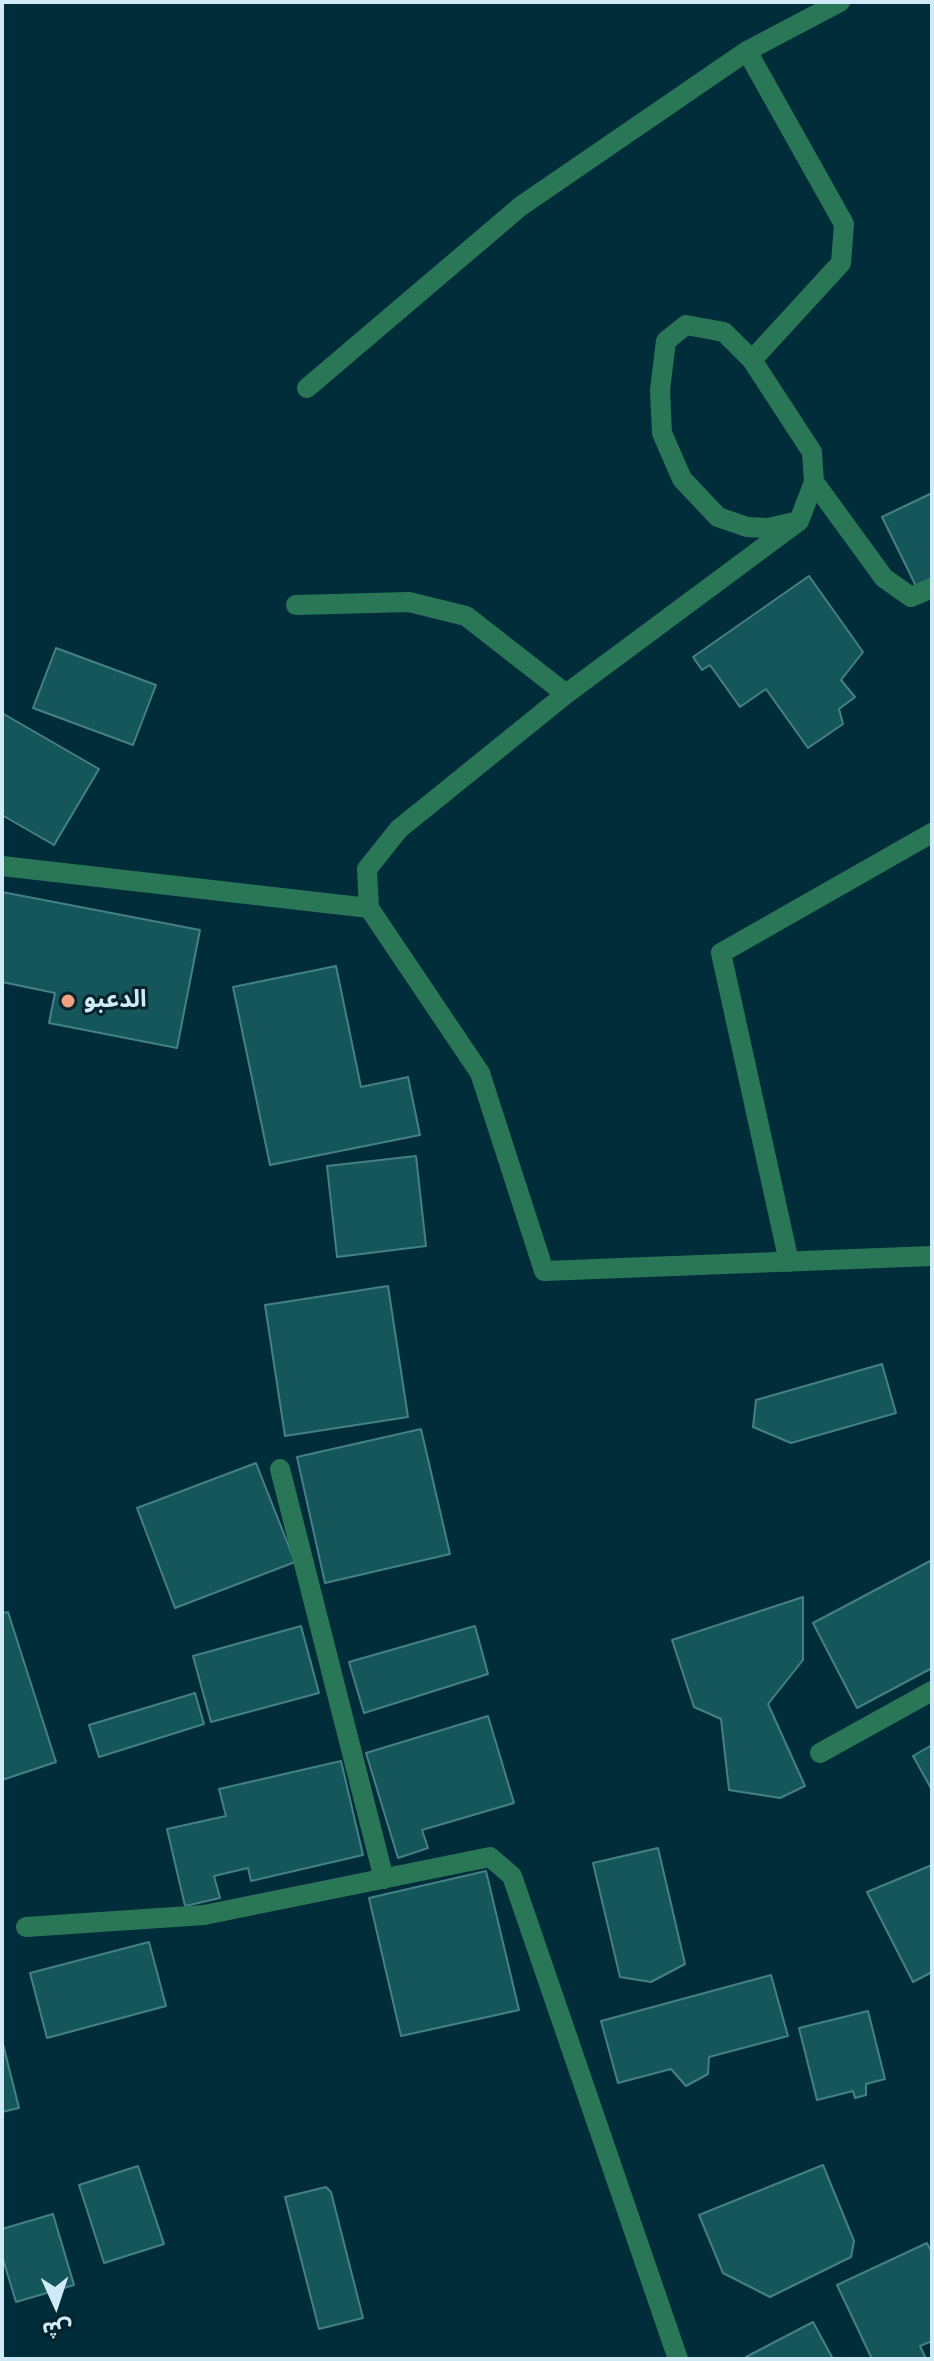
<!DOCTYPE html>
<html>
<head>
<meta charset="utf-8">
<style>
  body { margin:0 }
  #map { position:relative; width:934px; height:2361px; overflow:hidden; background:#012d3a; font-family:"Nunito Sans","Noto Sans Arabic",sans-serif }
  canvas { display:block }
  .frame { position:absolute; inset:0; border:4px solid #d0ebf5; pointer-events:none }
  .north { position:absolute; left:16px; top:2265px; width:80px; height:80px; -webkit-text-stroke:6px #06222c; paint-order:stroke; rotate:177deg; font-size:22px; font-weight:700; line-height:32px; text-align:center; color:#d0ebf5 }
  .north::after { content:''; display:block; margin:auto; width:28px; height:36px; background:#d0ebf5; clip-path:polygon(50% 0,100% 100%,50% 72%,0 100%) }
</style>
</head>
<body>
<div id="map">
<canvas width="934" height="2361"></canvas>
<div class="frame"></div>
<div class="north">ش</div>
</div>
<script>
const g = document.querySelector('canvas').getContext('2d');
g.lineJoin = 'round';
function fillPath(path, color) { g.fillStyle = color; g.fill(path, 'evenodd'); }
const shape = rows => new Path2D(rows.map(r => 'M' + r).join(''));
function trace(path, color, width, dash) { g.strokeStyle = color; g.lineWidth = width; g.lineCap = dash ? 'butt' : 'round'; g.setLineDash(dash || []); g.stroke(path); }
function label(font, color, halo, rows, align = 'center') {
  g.font = font + ' "Nunito Sans","Noto Sans Arabic",sans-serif'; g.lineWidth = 6; g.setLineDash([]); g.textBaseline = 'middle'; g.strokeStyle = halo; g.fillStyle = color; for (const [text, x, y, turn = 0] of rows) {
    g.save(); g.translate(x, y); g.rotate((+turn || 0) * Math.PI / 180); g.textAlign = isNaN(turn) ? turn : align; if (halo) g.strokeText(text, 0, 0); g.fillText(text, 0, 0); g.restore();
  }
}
const building = shape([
  [932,493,932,578,916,586,882,517,932,493],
  [809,576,863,652,841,680,855,697,839,709,843,724,808,748,766,689,740,707,710,665,702,670,693,657,809,576],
  [56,648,156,685,133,745,33,708,56,648],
  [2,713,99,769,54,845,2,815,2,713],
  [2,892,200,930,177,1048,49,1023,55,993,2,982,2,892],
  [336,966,361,1087,408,1077,420,1135,270,1165,233,987,336,966],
  [416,1156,426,1246,337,1257,327,1166,416,1156],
  [388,1286,408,1417,285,1436,265,1305,388,1286],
  [882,1364,896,1413,791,1443,753,1427,756,1400,882,1364],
  [421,1429,450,1554,325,1583,297,1457,421,1429],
  [256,1463,295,1562,175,1608,137,1508,256,1463],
  [932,1560,932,1668,857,1708,813,1623,932,1560],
  [803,1597,803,1660,768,1704,805,1786,780,1798,729,1790,721,1719,694,1707,672,1640,803,1597],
  [8,1612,56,1762,2,1780,2,1613,8,1612],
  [301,1626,319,1693,211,1722,193,1656,301,1626],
  [475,1626,488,1674,364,1713,349,1662,475,1626],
  [195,1693,204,1724,99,1757,89,1725,195,1693],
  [488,1716,514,1803,422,1830,428,1848,398,1858,366,1753,488,1716],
  [932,1745,932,1790,913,1756,932,1745],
  [341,1761,363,1855,251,1881,248,1868,214,1876,220,1898,185,1906,167,1829,226,1816,219,1789,341,1761],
  [658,1848,685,1964,651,1982,620,1977,593,1863,658,1848],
  [932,1865,932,1972,913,1982,867,1892,932,1865],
  [486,1871,519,2010,401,2036,369,1898,486,1871],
  [149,1942,166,2006,47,2038,30,1973,149,1942],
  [771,1975,788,2036,709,2057,708,2074,686,2086,671,2069,618,2083,601,2021,771,1975],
  [868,2011,885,2079,866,2084,866,2095,855,2098,853,2091,817,2100,799,2028,868,2011],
  [2,2040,19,2108,2,2112,2,2040],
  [823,2165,854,2241,851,2257,770,2297,723,2273,699,2215,823,2165],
  [138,2166,164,2244,104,2263,79,2185,138,2166],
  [326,2187,331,2192,363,2318,319,2329,285,2197,326,2187],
  [53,2214,74,2285,16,2302,2,2256,2,2229,53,2214],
  [927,2243,932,2253,932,2341,920,2346,926,2359,872,2359,837,2285,927,2243],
  [813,2322,833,2359,747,2359,746,2357,813,2322]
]);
const street = shape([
  [747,51,844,224,841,263,752,360],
  [307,388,521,206,747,51,840,2],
  [814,482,884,578,911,597,932,588],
  [296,605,409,602,466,616,566,694],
  [2,866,369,908,367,869,399,829,566,694,799,521,814,482,812,452,752,360,724,332,686,325,666,341,660,390,662,433,682,479,718,517,747,527,768,528,799,521],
  [369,908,480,1073,544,1271,932,1256],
  [789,1262,721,953,932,833],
  [280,1469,384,1879],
  [820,1753,932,1691],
  [26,1927,204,1915,490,1857,512,1876,678,2359]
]);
const markers = [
  [68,1001,8,"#f2a07f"]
];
const poiNames = [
  ["الدعبو",84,1001]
];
fillPath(building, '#15565b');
trace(building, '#448186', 2);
trace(street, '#2a7757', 20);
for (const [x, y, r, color] of markers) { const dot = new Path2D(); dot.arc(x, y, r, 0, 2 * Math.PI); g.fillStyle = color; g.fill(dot); trace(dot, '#06222c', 3); }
label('bold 24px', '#d0ebf5', '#06222c', poiNames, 'left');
</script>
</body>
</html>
